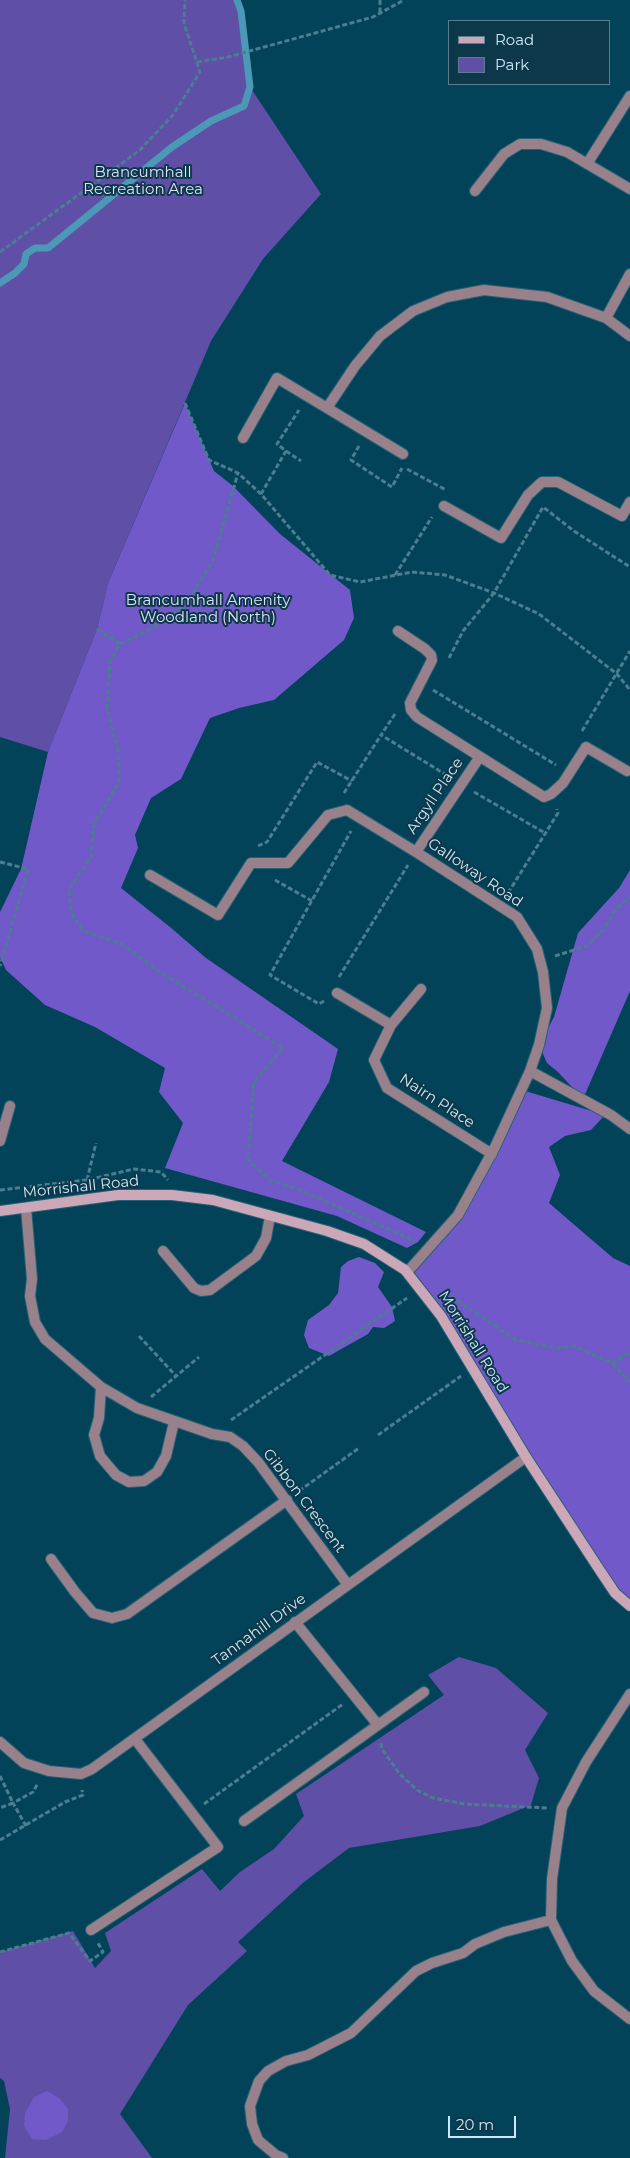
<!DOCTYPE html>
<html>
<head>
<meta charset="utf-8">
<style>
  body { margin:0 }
  #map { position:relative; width:630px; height:2158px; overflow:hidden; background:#03435a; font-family:Montserrat,sans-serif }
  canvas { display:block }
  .legend { position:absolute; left:448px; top:20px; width:162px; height:65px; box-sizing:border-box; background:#0c3849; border:1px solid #597e8e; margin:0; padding:6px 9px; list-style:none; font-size:15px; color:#cce7f5 }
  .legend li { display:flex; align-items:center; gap:10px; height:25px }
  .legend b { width:25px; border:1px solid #597e8e }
  .scale { position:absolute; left:448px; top:2116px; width:68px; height:22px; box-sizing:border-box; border:2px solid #cce7f5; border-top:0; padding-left:6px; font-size:15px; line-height:18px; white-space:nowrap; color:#cce7f5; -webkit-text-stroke:4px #0c3849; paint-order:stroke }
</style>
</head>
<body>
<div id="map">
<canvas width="630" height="2158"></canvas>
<ul class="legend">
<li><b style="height:6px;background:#cba7b7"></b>Road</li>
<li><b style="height:14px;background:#604fa6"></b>Park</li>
</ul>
<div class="scale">20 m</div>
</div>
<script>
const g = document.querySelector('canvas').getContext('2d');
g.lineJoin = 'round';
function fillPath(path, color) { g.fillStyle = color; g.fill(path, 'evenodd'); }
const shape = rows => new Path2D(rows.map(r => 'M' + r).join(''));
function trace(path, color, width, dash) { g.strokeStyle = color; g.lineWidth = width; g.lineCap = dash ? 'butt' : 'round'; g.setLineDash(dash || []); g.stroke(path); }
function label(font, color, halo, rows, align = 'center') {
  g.font = font + ' Montserrat,sans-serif'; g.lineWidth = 4; g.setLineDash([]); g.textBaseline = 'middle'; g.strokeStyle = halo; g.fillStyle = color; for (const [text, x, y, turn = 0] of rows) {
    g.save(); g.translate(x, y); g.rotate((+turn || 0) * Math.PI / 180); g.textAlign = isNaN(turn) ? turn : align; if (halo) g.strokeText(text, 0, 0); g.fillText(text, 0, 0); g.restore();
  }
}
const green = shape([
  [0,0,240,0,250,87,321,194,263,259,211,341,108,583,97,629,48,752,0,737],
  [459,1657,496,1668,548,1713,525,1750,539,1778,531,1805,480,1826,349,1848,304,1882,238,1942,247,1951,188,2005,120,2114,152,2158,5,2158,10,2109,4,2081,0,2078,0,1952,73,1931,95,1968,111,1951,105,1933,202,1869,220,1891,240,1872,274,1849,304,1816,296,1794,444,1695,428,1675]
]);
const forest = shape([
  [185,403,214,471,233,486,280,534,350,590,354,618,344,640,274,700,239,708,210,718,181,779,151,798,135,835,138,848,121,888,170,927,206,958,338,1049,329,1082,282,1161,426,1232,418,1242,407,1248,337,1216,165,1168,183,1123,159,1092,165,1068,95,1027,45,1005,6,970,0,957,0,912,21,869,48,752,97,629,108,583],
  [630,870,630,991,583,1099,558,1072,547,1063,539,1045,554,1017,578,933,619,888],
  [522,1090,605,1115,591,1130,565,1136,549,1147,560,1175,549,1203,613,1258,630,1266,630,1606,615,1593,410,1269,458,1215],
  [359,1257,375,1263,384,1272,378,1287,392,1307,395,1321,384,1328,373,1327,368,1334,329,1356,309,1348,304,1335,308,1320,329,1305,338,1293,341,1267,348,1261],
  [47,2091,59,2098,68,2109,68,2121,62,2132,46,2140,32,2139,24,2126,25,2113,34,2097]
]);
const stream = shape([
  [0,283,15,273,24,264,26,254,35,248,48,248,172,147,211,121,244,106,250,87,241,11,237,0]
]);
const path = shape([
  [380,0,380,14],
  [197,62,228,57,373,17,404,0],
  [0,252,140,150,173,115,200,72,184,23,185,0],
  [185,403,209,460,238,473,261,494,330,575,360,582,412,572,445,575,494,593,539,614,617,674,630,690],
  [359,446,351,460,392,487,402,468],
  [286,451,301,461],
  [407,469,446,490],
  [261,494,286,451,277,444,299,410],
  [395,575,432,517],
  [97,629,120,644,110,661,107,709,118,750,119,782,94,824,91,857,69,889,71,912,83,931,120,943,160,972,283,1048,254,1082,248,1160,270,1180,298,1189,415,1241],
  [120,644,149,630,184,607,213,561,238,473],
  [449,658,463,631,494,593,543,507,574,531,630,567],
  [433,690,556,765],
  [395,714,381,735,448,776],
  [582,731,630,651],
  [474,792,545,833],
  [344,793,381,735],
  [258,846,267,842,317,762,352,781],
  [0,862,28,869,0,966],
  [275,880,312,901],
  [508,893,558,813,557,809],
  [555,956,587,946,604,929,616,909,630,897],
  [339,977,408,865],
  [324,1001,319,1004,270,975,351,831],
  [87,1180,96,1143],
  [0,1190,87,1180,134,1169,161,1172,168,1180],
  [444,1292,516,1340,558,1348,574,1346,612,1363,630,1382],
  [139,1336,176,1376],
  [612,1363,630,1353],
  [151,1397,199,1357],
  [231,1420,407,1298],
  [378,1435,461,1376],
  [299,1491,359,1448],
  [381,1743,382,1749,399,1773,417,1790,433,1798,465,1804,548,1808],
  [0,1776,13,1803,0,1808],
  [204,1804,343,1704],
  [26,1826,13,1803,33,1792,38,1783],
  [0,1840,65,1802,83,1795,82,1790],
  [0,1952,69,1933,90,1961,103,1952,98,1943]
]);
const lane = shape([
  [163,1251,194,1288,201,1291,210,1290,256,1256,266,1238,270,1216],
  [51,1559,75,1592,93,1613,112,1618,127,1614,287,1500],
  [295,1622,378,1725],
  [244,1821,424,1692],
  [91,1930,218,1847,135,1739]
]);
const street = shape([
  [587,164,630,96],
  [475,191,504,154,520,144,541,144,567,152,630,189],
  [606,318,630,274],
  [327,408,403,454],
  [243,438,277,378,327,408,355,366,380,336,413,311,447,297,484,290,547,297,606,318,630,336],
  [444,506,501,538,528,495,542,482,558,482,622,516,630,502],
  [398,631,425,649,431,655,432,660,410,703,411,710,417,717,544,797,551,794,563,783,586,747,627,771],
  [416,852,479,758],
  [150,875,218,915,251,863,288,863,328,815,347,810,416,852,517,917,537,949,543,972,547,1008,539,1045,530,1071,495,1147,458,1215,410,1269,405,1270],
  [421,989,391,1025,374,1060,387,1088,492,1154],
  [337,993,391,1025],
  [530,1071,611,1115,630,1129],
  [0,1141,10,1106],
  [26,1208,32,1279,30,1296,35,1322,45,1339,101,1387,137,1408,212,1434,230,1437,243,1446,258,1462,348,1585],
  [101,1387,99,1418,94,1435,100,1456,116,1475,129,1482,144,1481,157,1472,166,1456,174,1422],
  [630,1694,586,1762,562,1808,552,1879,551,1920,572,1961,594,1991,630,2019],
  [0,1742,24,1763,49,1771,81,1774,92,1769,526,1457],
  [283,2158,276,2155,258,2140,252,2124,250,2106,259,2081,268,2071,286,2061,308,2055,351,2033,416,1971,432,1963,463,1953,475,1944,504,1932,551,1920]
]);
const secondary = shape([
  [0,1211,118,1195,172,1195,213,1200,327,1231,364,1244,405,1270,441,1316,526,1457,597,1566,615,1593,630,1606]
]);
const parkNames = [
  ["Brancumhall",143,173],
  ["Recreation Area",143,190],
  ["Brancumhall Amenity",208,601],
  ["Woodland (North)",208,618]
];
const streetNames = [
  ["Argyll Place",435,796,-56],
  ["Galloway Road",475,873,34],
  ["Nairn Place",437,1101,33],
  ["Morrishall Road",81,1187,-6],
  ["Morrishall Road",473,1342,58],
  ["Gibbon Crescent",304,1501,53],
  ["Tannahill Drive",259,1630,-36]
];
fillPath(green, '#604fa6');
fillPath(forest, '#7159c9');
trace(stream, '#4b99b6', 7);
trace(lane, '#276176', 12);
trace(street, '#276176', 12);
trace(secondary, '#276176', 12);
trace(path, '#4b7e91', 3, [5, 2.5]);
trace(lane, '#98818b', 10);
trace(street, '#98818b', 10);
trace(secondary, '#cba7b7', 10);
label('15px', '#e1dffc', '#0c3849', parkNames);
label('15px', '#cce7f5', '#0c3849', streetNames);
</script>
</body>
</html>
